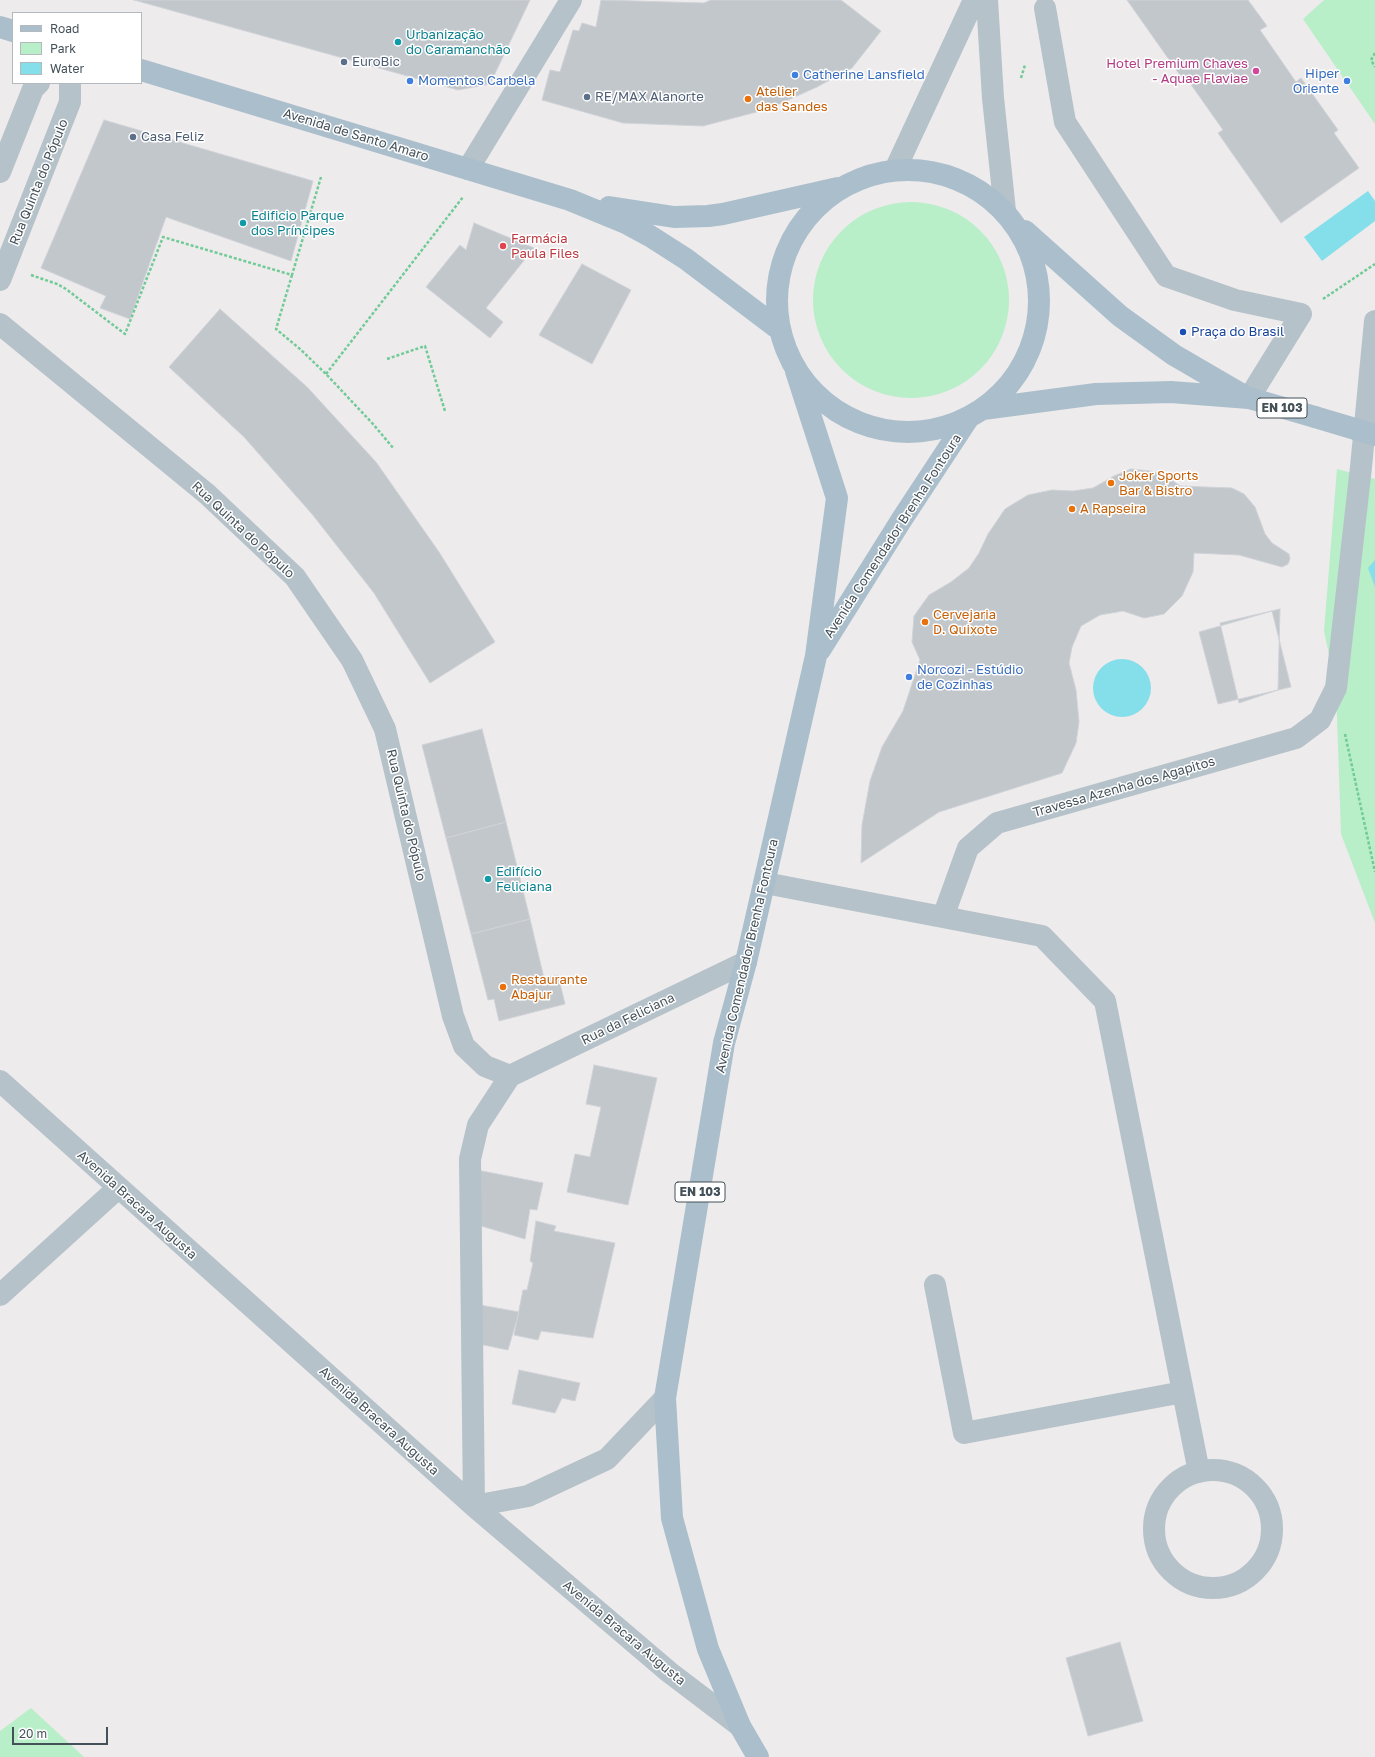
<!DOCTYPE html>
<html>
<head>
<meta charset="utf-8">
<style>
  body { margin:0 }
  #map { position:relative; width:1375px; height:1757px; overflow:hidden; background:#eeebec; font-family:"Golos Text",sans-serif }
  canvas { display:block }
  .legend { position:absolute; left:12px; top:12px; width:130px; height:72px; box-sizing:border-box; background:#fff; border:1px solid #b4b9bd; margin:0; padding:5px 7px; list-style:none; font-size:12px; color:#445159 }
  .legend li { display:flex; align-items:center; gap:8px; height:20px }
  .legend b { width:20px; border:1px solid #b4b9bd }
  .scale { position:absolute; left:12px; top:1727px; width:96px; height:18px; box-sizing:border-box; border:2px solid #445159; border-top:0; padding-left:5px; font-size:12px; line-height:14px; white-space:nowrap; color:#445159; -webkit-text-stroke:3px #fff; paint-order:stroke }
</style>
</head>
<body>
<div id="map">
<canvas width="1375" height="1757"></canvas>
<ul class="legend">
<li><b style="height:5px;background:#aabecb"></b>Road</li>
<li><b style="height:11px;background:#b8eec8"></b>Park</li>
<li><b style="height:11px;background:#85dfeb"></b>Water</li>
</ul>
<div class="scale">20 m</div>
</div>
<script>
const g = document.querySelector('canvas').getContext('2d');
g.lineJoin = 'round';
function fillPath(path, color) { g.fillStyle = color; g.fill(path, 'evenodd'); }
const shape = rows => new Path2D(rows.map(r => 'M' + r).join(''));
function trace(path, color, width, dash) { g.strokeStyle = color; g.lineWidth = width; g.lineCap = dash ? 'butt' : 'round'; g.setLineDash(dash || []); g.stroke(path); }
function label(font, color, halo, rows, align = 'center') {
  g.font = font + ' "Golos Text",sans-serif'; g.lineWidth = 3; g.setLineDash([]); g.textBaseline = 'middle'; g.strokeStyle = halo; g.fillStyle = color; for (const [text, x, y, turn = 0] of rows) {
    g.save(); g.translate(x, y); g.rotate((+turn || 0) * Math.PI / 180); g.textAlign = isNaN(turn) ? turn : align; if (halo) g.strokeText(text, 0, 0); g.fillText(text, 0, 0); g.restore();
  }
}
const green = shape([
  [1324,0,1375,0,1375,124,1303,19],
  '813 300a98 98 0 1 1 196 0a98 98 0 1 1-196 0Z',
  [1337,469,1375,479,1375,923,1341,834,1336,688,1324,631],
  [31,1708,84,1757,0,1757,0,1731]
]);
const water = shape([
  [1368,191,1375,201,1375,221,1322,261,1304,237],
  [1375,560,1375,587,1368,568],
  '1093 688a29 29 0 1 1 58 0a29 29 0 1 1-58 0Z'
]);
const building = shape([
  [134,0,530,0,490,84,458,90,134,0],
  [601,0,704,3,711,0,841,0,881,31,852,68,817,87,768,109,703,126,623,123,542,100,550,70,560,72,573,30,579,31,582,23,596,27,601,0],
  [1127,0,1248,0,1267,26,1260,30,1296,82,1301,78,1338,130,1334,133,1359,168,1281,223,1218,133,1223,130,1185,76,1182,78,1127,0],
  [104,120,313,181,291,261,166,217,130,319,100,308,106,296,41,268,104,120],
  [474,223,534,248,486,308,503,322,490,338,426,287,460,245,466,250,474,223],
  [582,264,631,290,592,364,539,335,582,264],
  [220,309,307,387,376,462,439,552,495,642,430,683,374,593,312,514,244,437,169,367,220,309],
  [1131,469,1150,471,1166,476,1180,486,1232,488,1244,494,1255,507,1265,534,1272,543,1289,554,1290,559,1288,564,1282,567,1239,555,1194,553,1193,572,1182,596,1164,614,1144,618,1123,611,1100,615,1081,626,1072,647,1069,663,1076,690,1079,722,1076,743,1062,773,939,812,861,863,862,825,870,781,882,747,903,711,920,660,912,642,914,616,929,595,951,582,969,568,979,553,988,534,1005,509,1028,495,1052,490,1073,491,1093,488,1114,476,1131,469],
  [1280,609,1278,690,1239,703,1220,623,1280,609],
  [1272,611,1291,687,1218,704,1199,632,1272,611],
  [482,729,506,822,446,838,422,745,482,729],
  [506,822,530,919,471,934,446,838,506,822],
  [530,919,544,978,558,975,565,1004,499,1021,494,999,488,1000,471,934,530,919],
  [594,1065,657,1078,628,1205,567,1192,575,1154,590,1157,601,1107,586,1104,594,1065],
  [477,1170,543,1183,537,1210,530,1209,525,1239,478,1225,477,1170],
  [536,1221,556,1226,554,1231,615,1243,593,1338,541,1331,538,1340,514,1335,523,1290,527,1290,533,1263,530,1261,536,1221],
  [480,1305,519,1312,508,1350,479,1344,480,1305],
  [519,1370,580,1383,575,1401,562,1398,555,1413,512,1404,519,1370],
  [1120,1642,1143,1721,1088,1736,1066,1658,1120,1642]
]);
const path = shape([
  [1375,53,1371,60,1375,67],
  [1021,78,1025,65],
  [31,275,57,284,66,289,125,334,163,237,292,275,321,177],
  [292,275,276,329,300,349,326,374,373,424,394,449],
  [1323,299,1375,264],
  [387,359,425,346,445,411],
  [326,374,463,197],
  [1345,734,1375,872]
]);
const minor = shape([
  [987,0,993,98,1005,211],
  [1045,8,1065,122,1166,276,1235,300,1301,314,1249,398],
  [468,169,571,0],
  [895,170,974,0],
  [0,172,33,89,39,83],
  [0,280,70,102,70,83],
  [0,324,207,494,295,577,352,660,385,729,453,1016,464,1046,485,1066,510,1076],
  [765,883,1042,936,1105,1001,1199,1472],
  [943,917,968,848,997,823,1296,738,1320,720,1336,688,1361,467,1375,321],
  [510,1076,478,1125,470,1159,474,1506,528,1496,607,1459,665,1398],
  [510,1076,746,962],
  [0,1081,474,1506,669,1672,740,1726],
  [935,1285,964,1433,1183,1392],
  [0,1295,118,1188],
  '1154 1529a59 59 0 1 1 118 0a59 59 0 1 1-118 0Z'
]);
const major = shape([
  [0,27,13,31],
  [141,70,570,200,626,223,650,236,686,259,780,330],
  '777 301a131 131 0 1 1 262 0a131 131 0 1 1-262 0Z',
  [609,207,674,217,708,216,723,214,838,188],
  [1025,231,1120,316,1174,355,1241,394],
  [983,409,1096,394,1171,392,1249,398,1315,417],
  [820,650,902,519,969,417],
  [758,1757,740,1726,708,1649,672,1518,665,1398,724,1043,746,962,816,656,837,498,796,371]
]);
const majorBridge = shape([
  [1315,417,1375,435]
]);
const markers = [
  [398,42,4,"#0f9aa8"],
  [344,62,4,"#5c6f8a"],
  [1256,71,4,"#d1479c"],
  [795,75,4,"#3f7fe0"],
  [410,81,4,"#3f7fe0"],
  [1347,81,4,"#3f7fe0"],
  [587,97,4,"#5c6f8a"],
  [748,99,4,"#e8710a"],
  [133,137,4,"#5c6f8a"],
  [243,223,4,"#0f9aa8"],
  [503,246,4,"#e0444e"],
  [1183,332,4,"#1a4fb4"],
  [1111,483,4,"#e8710a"],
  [1072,509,4,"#e8710a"],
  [925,622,4,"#e8710a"],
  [909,677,4,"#3f7fe0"],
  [488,879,4,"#0f9aa8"],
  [503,987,4,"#e8710a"]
];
const shields = [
  [1282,408,50],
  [700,1192,50]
];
const shieldNames = [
  ["EN 103",1282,408],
  ["EN 103",700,1192]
];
const cultureNames = [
  ["Urbanização",406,35],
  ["do Caramanchão",406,50],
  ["Edificio Parque",251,216],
  ["dos Príncipes",251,231],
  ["Edifício",496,872],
  ["Feliciana",496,887]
];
const serviceNames = [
  ["EuroBic",352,62],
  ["RE/MAX Alanorte",595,97],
  ["Casa Feliz",141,137]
];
const hotelNames = [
  ["Hotel Premium Chaves",1248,64],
  ["- Aquae Flaviae",1248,79]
];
const shopNames = [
  ["Hiper",1339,74,"right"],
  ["Oriente",1339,89,"right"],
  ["Catherine Lansfield",803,75],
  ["Momentos Carbela",418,81],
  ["Norcozi - Estúdio",917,670],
  ["de Cozinhas",917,685]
];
const foodNames = [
  ["Atelier",756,92],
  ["das Sandes",756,107],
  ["Joker Sports",1119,476],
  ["Bar & Bistro",1119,491],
  ["A Rapseira",1080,509],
  ["Cervejaria",933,615],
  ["D. Quixote",933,630],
  ["Restaurante",511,980],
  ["Abajur",511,995]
];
const streetNames = [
  ["Avenida de Santo Amaro",356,135,17],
  ["Rua Quinta do Pópulo",39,182,-68],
  ["Rua Quinta do Pópulo",243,530,43],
  ["Avenida Comendador Brenha Fontoura",893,536,-57],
  ["Travessa Azenha dos Agapitos",1124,787,-16],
  ["Rua Quinta do Pópulo",406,815,77],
  ["Avenida Comendador Brenha Fontoura",747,956,-77],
  ["Rua da Feliciana",628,1019,-26],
  ["Avenida Bracara Augusta",137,1205,42],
  ["Avenida Bracara Augusta",379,1421,42],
  ["Avenida Bracara Augusta",624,1633,40]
];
const healthNames = [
  ["Farmácia",511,239],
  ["Paula Files",511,254]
];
const transitNames = [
  ["Praça do Brasil",1191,332]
];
fillPath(green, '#b8eec8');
fillPath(water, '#85dfeb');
fillPath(building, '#c2c7cc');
trace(building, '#cfd2d7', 1);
trace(path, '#70cb96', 2.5, [3, 2]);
trace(minor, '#b6c2c9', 22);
trace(major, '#aabecb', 22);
trace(majorBridge, '#aabecb', 22);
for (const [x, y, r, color] of markers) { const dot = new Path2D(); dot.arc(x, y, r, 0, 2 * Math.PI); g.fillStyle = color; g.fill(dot); trace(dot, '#fff', 1.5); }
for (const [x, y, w] of shields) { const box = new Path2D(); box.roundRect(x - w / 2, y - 10, w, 20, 3); g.fillStyle = '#fff'; g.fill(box); trace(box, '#445159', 1); }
label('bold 12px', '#445159', null, shieldNames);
label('13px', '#0d838f', '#fff', cultureNames, 'left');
label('13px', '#4e5e75', '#fff', serviceNames, 'left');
label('13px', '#b23c85', '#fff', hotelNames, 'right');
label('13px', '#366cbe', '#fff', shopNames, 'left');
label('13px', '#c56008', '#fff', foodNames, 'left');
label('13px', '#445159', '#fff', streetNames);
label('13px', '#be3a42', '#fff', healthNames, 'left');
label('13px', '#164399', '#fff', transitNames, 'left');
</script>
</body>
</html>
